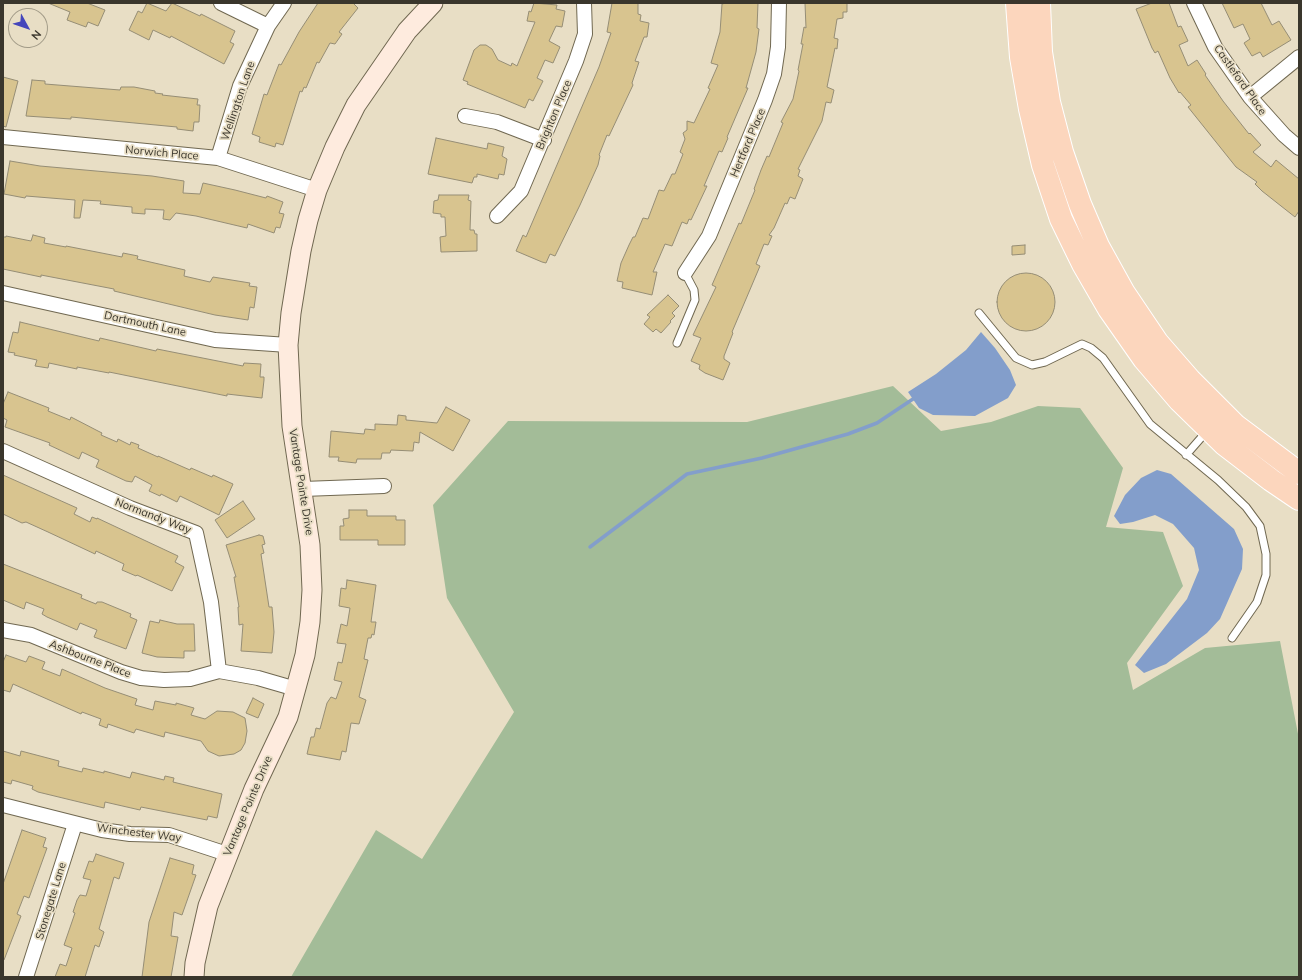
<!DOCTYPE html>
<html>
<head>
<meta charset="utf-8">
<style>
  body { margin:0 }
  #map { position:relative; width:1302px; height:980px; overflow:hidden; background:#e8dec5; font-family:Mulish,sans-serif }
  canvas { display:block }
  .frame { position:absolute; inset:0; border:4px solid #3a362c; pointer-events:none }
  .north { position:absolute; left:8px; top:8px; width:40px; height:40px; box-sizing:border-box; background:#e8dec5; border:1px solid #a29b88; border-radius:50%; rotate:130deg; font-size:11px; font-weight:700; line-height:16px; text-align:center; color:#3a362c }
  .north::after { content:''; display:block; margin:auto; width:14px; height:18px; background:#4546bb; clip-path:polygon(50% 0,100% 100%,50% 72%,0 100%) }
</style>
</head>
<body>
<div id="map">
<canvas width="1302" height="980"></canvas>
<div class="frame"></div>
<div class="north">N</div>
</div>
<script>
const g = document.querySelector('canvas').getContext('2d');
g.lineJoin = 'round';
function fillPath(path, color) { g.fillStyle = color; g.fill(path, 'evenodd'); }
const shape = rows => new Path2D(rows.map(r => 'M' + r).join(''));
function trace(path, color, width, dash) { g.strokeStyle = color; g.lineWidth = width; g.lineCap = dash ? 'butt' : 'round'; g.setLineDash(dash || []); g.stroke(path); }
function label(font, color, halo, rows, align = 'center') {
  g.font = font + ' Mulish,sans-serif'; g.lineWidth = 3.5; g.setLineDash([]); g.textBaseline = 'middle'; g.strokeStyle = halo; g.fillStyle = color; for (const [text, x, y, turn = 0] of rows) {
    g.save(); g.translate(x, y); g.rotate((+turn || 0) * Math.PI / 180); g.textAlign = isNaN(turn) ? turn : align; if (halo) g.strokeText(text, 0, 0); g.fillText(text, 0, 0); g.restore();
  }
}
const green = shape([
  [893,386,941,431,991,422,1038,406,1080,408,1123,468,1106,527,1163,532,1183,586,1127,663,1133,690,1205,648,1280,641,1299,739,1299,977,291,977,376,830,422,859,514,712,447,598,433,505,508,421,747,422]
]);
const water = shape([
  [981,332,995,348,1010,370,1016,385,1008,398,975,416,933,415,919,408,908,392,936,374,966,350],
  [1157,470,1171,474,1234,529,1243,549,1242,569,1220,619,1207,633,1166,664,1144,673,1135,665,1187,599,1199,570,1194,548,1173,524,1155,515,1133,522,1120,524,1114,516,1125,495,1141,478]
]);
const stream = shape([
  [590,547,687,474,762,458,848,434,877,423,913,399]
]);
const building = shape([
  [48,3,87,3,105,10,98,26,88,22,86,27,67,20,70,12,48,3],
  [147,3,166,11,172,3,200,16,201,14,235,31,230,42,234,44,224,64,171,36,170,38,153,30,149,40,129,30,138,11,142,13,147,3],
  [318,3,353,3,358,8,339,32,342,34,335,44,330,43,319,63,317,62,306,88,304,87,302,92,300,91,283,145,276,143,275,147,259,142,260,137,252,134,264,94,267,95,279,64,281,65,299,32,318,3],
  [534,3,557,5,556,9,565,11,562,27,556,26,549,41,560,47,553,63,545,60,537,78,543,81,533,101,529,99,525,108,467,84,468,82,463,80,474,50,480,45,486,45,492,49,498,60,511,66,512,63,517,66,535,22,527,21,529,11,531,12,534,3],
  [612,3,638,3,638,14,641,15,640,21,649,23,647,37,644,37,635,61,639,62,632,83,633,85,609,136,607,135,599,155,600,156,598,165,580,205,555,256,550,254,546,263,542,262,516,251,523,235,526,237,599,67,611,33,607,32,612,3],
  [726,3,758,3,757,28,759,29,756,52,746,88,748,88,727,137,728,138,722,152,719,151,704,186,707,186,691,220,689,219,687,224,682,222,672,246,665,244,653,272,657,272,652,295,622,288,623,282,617,281,621,263,629,245,633,237,635,237,643,218,648,219,659,190,664,191,672,174,675,174,683,154,680,152,685,139,683,133,687,130,687,121,694,123,710,89,708,88,718,65,711,63,720,32,722,4,726,3],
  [805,3,847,3,847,12,843,12,843,18,837,19,834,38,838,39,837,49,835,48,827,87,834,90,831,103,826,102,822,121,798,169,800,170,798,176,803,179,795,199,790,197,787,204,785,203,774,228,769,235,772,236,768,245,764,244,756,264,760,266,732,332,733,333,724,356,724,359,730,363,723,380,705,373,699,369,700,365,691,361,701,338,693,335,716,287,712,285,739,223,741,224,755,190,754,189,761,170,767,156,769,157,783,123,781,122,793,99,799,71,798,70,803,44,801,44,804,27,806,28,805,3],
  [1152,3,1169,3,1178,27,1181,26,1188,41,1179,45,1188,66,1197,60,1206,74,1205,75,1223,101,1249,134,1250,133,1261,145,1253,152,1271,167,1276,160,1299,179,1299,211,1295,217,1262,191,1255,184,1257,182,1236,167,1188,107,1191,105,1180,92,1179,93,1170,78,1158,51,1155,53,1152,48,1136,9,1152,3],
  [1222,3,1261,3,1272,25,1279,21,1291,40,1263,57,1260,52,1252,56,1244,43,1250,39,1243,24,1234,28,1222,3],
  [3,77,18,81,6,127,3,126,3,77],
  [32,80,45,81,45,84,120,90,121,87,134,87,155,91,155,93,163,94,162,95,198,99,197,105,200,105,199,122,194,122,193,131,177,129,177,127,71,117,71,119,26,116,32,80],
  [436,138,487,149,488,143,504,147,502,156,507,159,504,175,499,174,498,179,477,174,477,177,474,177,472,183,428,174,436,138],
  [10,161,40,166,152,176,184,181,183,193,200,194,203,183,235,190,266,198,267,196,283,202,279,213,284,214,280,228,276,227,274,233,248,224,247,228,196,216,176,213,170,220,163,219,164,210,145,209,145,214,132,213,132,207,100,204,101,201,83,200,80,218,74,218,75,200,26,196,25,198,4,194,10,161],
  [439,195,469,195,468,200,471,201,470,230,474,230,475,234,477,234,477,251,441,252,440,237,446,236,445,217,441,217,441,214,433,213,434,201,438,200,439,195],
  [33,235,45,238,44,243,66,247,66,246,122,257,123,253,138,256,137,259,185,270,184,276,210,282,213,277,250,283,249,286,257,287,254,308,250,307,248,320,215,315,114,291,114,289,41,275,41,277,3,269,3,237,6,237,6,236,31,241,33,235],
  [1025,245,1025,254,1012,255,1012,246,1025,245],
  '997 302a29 29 0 1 1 58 0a29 29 0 1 1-58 0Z',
  [668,295,679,306,672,313,675,316,670,321,671,322,661,333,656,329,653,332,644,324,650,317,647,315,668,295],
  [20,322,99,341,100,338,156,351,157,349,243,366,244,363,261,364,260,377,264,377,264,380,262,398,227,394,227,396,109,372,109,373,77,367,77,369,49,363,48,368,35,366,37,360,14,355,15,353,8,352,13,332,18,333,20,322],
  [8,392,49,408,48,411,70,420,71,417,98,431,102,433,101,435,117,442,118,439,130,445,131,442,139,445,138,448,158,457,158,456,190,470,191,468,212,477,213,475,233,484,219,515,180,496,177,502,161,494,160,496,149,491,152,485,135,476,132,482,126,481,96,467,99,460,82,452,79,459,49,445,50,443,5,427,7,420,3,418,3,404,8,392],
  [446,407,470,420,453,451,420,432,419,443,414,442,413,451,391,450,390,453,382,453,381,459,357,459,356,463,338,461,339,457,329,457,331,431,364,434,365,429,375,430,375,424,397,425,398,415,406,416,406,420,437,423,446,407],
  [3,475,77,508,74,514,90,522,92,517,97,519,97,518,178,556,175,562,184,567,172,591,137,575,136,576,122,570,124,564,96,551,95,554,48,532,26,522,22,523,3,514,3,475],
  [243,501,255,519,227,538,215,520,243,501],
  [349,510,367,510,367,516,396,516,396,520,405,520,405,545,378,545,378,540,340,540,340,526,344,526,343,519,349,518,349,510],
  [259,535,263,536,265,544,262,545,264,553,261,554,269,607,272,607,274,632,272,653,241,651,243,624,239,625,238,607,239,607,234,577,236,577,226,545,259,535],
  [3,564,82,595,81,598,96,604,97,602,102,602,131,614,130,617,137,620,126,649,94,637,97,630,80,623,77,630,47,617,42,614,44,609,26,602,24,609,3,600,3,564],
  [347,580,376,585,371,622,376,622,374,635,372,634,371,638,368,638,364,659,368,660,359,697,366,700,359,724,351,723,346,752,342,751,340,760,307,754,311,737,314,737,316,728,320,729,327,703,331,697,336,699,342,682,334,680,338,662,342,663,346,644,337,643,341,624,347,626,350,608,339,606,341,588,346,589,347,580],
  [160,620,177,624,194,624,195,651,184,651,184,658,157,657,142,653,150,621,159,623,160,620],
  [6,655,26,662,29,656,45,662,42,669,60,676,62,669,105,688,137,699,135,705,153,710,155,701,176,705,176,703,194,708,191,715,205,719,217,711,233,712,245,718,247,731,245,743,241,750,234,754,219,756,208,751,201,741,165,732,164,737,136,729,134,733,108,724,107,728,99,725,101,719,82,712,81,714,13,684,10,692,3,690,3,662,6,655],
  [253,698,264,704,258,718,246,713,253,698],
  [3,751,20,756,21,751,59,761,58,766,82,772,83,768,104,773,104,771,130,778,132,772,164,780,165,776,174,778,173,782,222,794,217,818,208,816,207,820,141,807,140,810,105,802,104,808,38,792,32,789,33,786,12,780,11,784,3,782,3,751],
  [22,830,46,838,43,847,47,848,29,898,24,896,17,914,21,916,4,960,3,959,3,884,22,830],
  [96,854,124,863,119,879,114,877,99,929,104,932,99,947,95,945,85,977,55,977,60,964,66,966,72,948,64,945,75,913,73,912,77,900,80,895,86,896,91,880,83,878,89,861,93,862,96,854],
  [170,858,194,865,192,874,196,875,182,915,174,912,171,936,178,937,171,977,142,977,149,922,170,858]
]);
const lane = shape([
  [979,313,1016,358,1032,365,1045,362,1082,344,1091,348,1103,358,1150,424,1218,480,1246,507,1260,526,1266,554,1266,575,1257,602,1232,638],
  [677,343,695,300,694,290,685,273],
  [1186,455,1207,431]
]);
const street = shape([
  [221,3,268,26],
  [1194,3,1215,47,1250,97,1284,135,1299,148],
  [1250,97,1299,57],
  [465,116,497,122,544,140],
  [3,137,218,158,317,190],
  [218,158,240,86,268,26,284,3],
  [497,216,521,191,576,61,585,34,584,3],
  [685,273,709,236,765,100,774,74,778,47,779,3],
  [3,293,215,340,288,345],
  [3,451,130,508,196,533,211,602,219,671],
  [303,489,384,486],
  [3,630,31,635,121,672,141,678,164,680,190,679,219,671,258,678,296,689],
  [3,805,102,830,130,834,169,835,227,854],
  [26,977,75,824]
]);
const secondary = shape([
  [194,977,195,963,208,906,254,789,288,717,305,655,310,622,312,590,310,545,292,426,288,345,291,313,301,251,308,220,317,190,335,147,356,105,407,31,433,3]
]);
const primary = shape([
  [1017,3,1021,57,1030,109,1043,165,1061,219,1083,264,1109,309,1144,359,1180,401,1224,444,1271,480,1299,499],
  [1039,3,1041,52,1049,102,1062,152,1080,204,1098,246,1124,293,1157,342,1190,380,1235,425,1299,473]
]);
const streetNames = [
  ["Castleford Place",1240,80,55],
  ["Wellington Lane",238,101,-71],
  ["Brighton Place",554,115,-67],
  ["Hertford Place",748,143,-67],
  ["Norwich Place",162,153,5],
  ["Dartmouth Lane",145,324,12],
  ["Vantage Pointe Drive",301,482,81],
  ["Normandy Way",153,516,21],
  ["Ashbourne Place",90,659,21],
  ["Vantage Pointe Drive",248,806,-67],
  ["Winchester Way",139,833,7],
  ["Stonegate Lane",51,901,-73]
];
fillPath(green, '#a3bc98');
fillPath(water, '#839ecb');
trace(stream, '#839ecb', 3.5);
fillPath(building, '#d8c48f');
trace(building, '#958d75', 1);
trace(lane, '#706851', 9);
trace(street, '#706851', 16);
trace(secondary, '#706851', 21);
trace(primary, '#fff', 24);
trace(lane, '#fff', 7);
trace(street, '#fff', 14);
trace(secondary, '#feebde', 19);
trace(primary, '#fcd6bd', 22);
label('11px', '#3a362c', '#e8dec5', streetNames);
</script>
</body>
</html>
